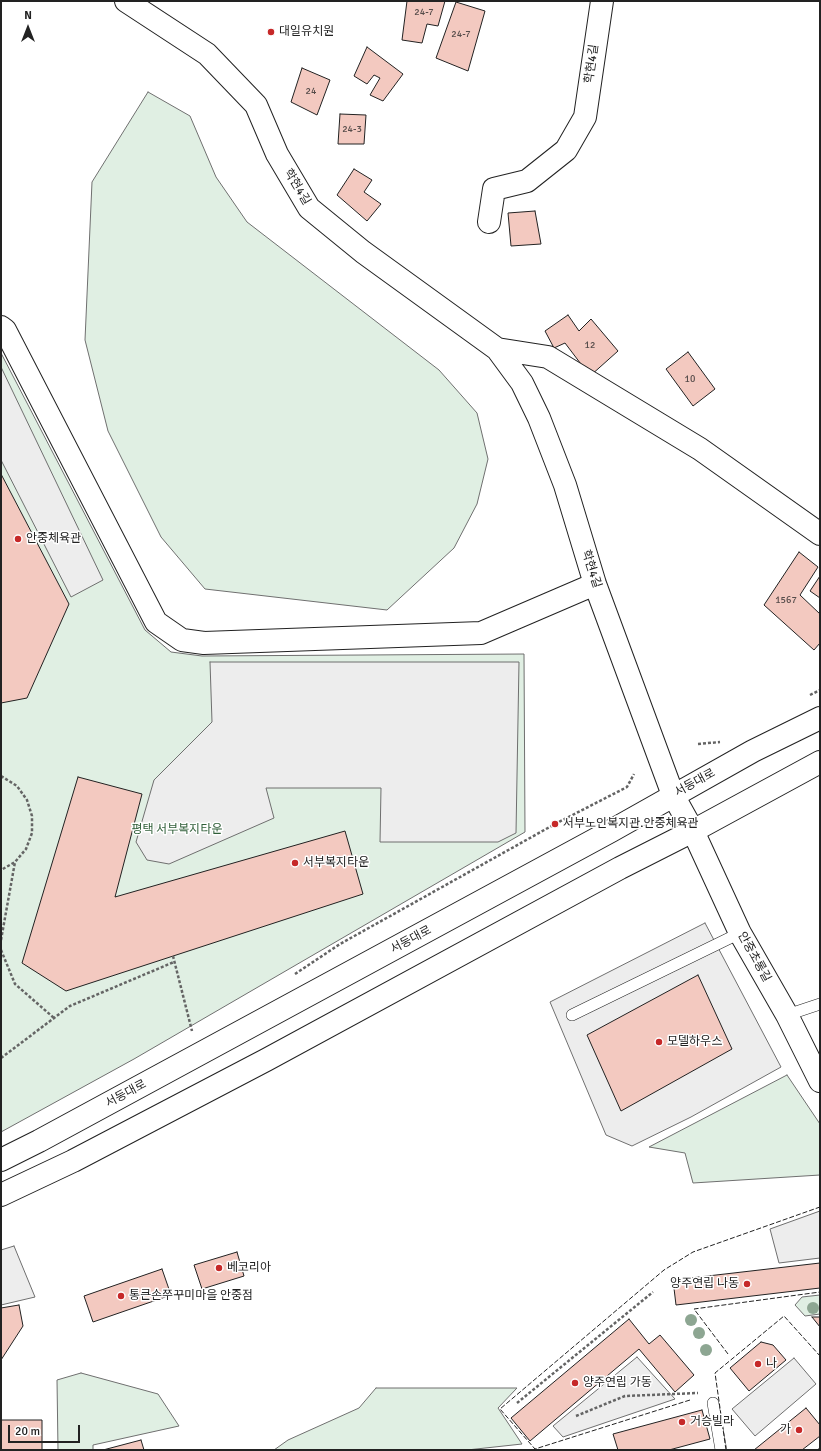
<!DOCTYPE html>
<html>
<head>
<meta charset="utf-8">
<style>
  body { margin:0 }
  #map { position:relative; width:821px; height:1451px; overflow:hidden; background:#fff; font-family:Signika,sans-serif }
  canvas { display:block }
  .frame { position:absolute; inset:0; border:2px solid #222; pointer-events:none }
  .north { position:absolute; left:8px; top:8px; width:40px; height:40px; -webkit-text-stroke:3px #fff; paint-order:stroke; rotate:0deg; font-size:11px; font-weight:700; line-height:16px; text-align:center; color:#222 }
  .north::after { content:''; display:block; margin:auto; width:14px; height:18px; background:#222; clip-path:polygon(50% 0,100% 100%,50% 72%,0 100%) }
  .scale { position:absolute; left:8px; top:1425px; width:72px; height:18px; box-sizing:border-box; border:2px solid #222; border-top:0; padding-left:5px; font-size:12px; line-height:14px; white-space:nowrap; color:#222; -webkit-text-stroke:3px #fff; paint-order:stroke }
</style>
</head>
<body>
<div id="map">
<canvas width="821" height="1451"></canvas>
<div class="frame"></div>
<div class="north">N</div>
<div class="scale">20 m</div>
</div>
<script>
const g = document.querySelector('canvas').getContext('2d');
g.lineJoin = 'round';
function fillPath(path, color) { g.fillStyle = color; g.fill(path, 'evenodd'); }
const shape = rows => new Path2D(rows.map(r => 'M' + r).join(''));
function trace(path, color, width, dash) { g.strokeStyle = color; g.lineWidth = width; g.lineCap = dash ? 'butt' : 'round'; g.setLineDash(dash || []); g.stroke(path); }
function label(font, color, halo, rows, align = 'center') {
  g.font = font + ' Signika,"Noto Sans KR",sans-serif'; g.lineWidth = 3; g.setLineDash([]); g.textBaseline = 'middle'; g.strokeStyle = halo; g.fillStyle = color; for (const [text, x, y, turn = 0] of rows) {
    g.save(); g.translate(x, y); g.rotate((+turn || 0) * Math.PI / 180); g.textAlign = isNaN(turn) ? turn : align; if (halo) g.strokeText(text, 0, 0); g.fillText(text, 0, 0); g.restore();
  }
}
const green = shape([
  [148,92,190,116,216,177,247,222,439,370,477,413,488,459,477,504,454,548,387,610,205,589,161,537,108,431,85,340,92,182,148,92],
  [1,353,145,630,171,652,202,656,524,654,525,832,134,1059,1,1132,1,353],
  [787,1075,820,1124,820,1175,693,1183,685,1153,649,1147,787,1075],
  [820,1295,820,1314,805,1316,795,1305,802,1297,820,1295],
  [81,1373,158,1394,179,1426,93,1445,93,1450,58,1450,57,1380,81,1373],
  [376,1388,517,1388,498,1408,522,1444,467,1450,274,1450,288,1440,359,1408,376,1388]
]);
const parking = shape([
  [1,367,103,580,71,597,1,460,1,367],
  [210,662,519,662,516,833,498,842,380,842,381,788,266,788,274,818,169,864,147,860,136,842,154,780,212,722,210,662],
  [705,923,781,1067,691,1117,632,1146,606,1135,550,1002,705,923],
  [820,1211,820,1258,779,1263,770,1229,820,1211],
  [14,1246,35,1297,1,1305,1,1250,14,1246],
  [637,1357,675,1399,563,1437,553,1426,637,1357],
  [794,1358,816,1384,755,1436,732,1409,794,1358]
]);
const building = shape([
  [407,1,445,1,438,26,427,24,422,43,402,40,407,1],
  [456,2,485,11,468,71,436,58,456,2],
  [367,47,403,74,383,101,370,95,380,78,374,75,367,84,354,76,367,47],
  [302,68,330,80,317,115,291,102,302,68],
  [340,114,366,115,364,144,338,144,340,114],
  [354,169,372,180,364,192,381,204,367,221,337,195,354,169],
  [535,211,541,244,511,246,508,213,535,211],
  [568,315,579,331,591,319,618,351,590,376,565,343,554,348,545,331,568,315],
  [688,352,715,389,693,406,666,369,688,352],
  [1,474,69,604,27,698,1,703,1,474],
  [799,552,818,567,800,595,820,614,820,643,814,650,764,605,799,552],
  [820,576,820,598,810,591,820,576],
  [78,777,142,794,115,897,345,831,363,894,66,991,22,963,78,777],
  [698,975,732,1049,621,1111,587,1035,698,975],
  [237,1252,244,1276,202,1289,194,1265,237,1252],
  [820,1263,820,1288,676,1305,673,1280,820,1263],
  [162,1269,171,1295,93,1322,84,1296,162,1269],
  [19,1305,23,1326,1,1360,1,1308,19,1305],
  [812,1317,820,1317,820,1327,812,1317],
  [629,1319,649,1344,660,1335,694,1375,675,1392,639,1349,530,1441,511,1418,629,1319],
  [761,1342,773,1345,786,1360,749,1391,730,1368,761,1342],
  [806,1408,820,1425,820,1436,802,1450,754,1450,806,1408],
  [702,1410,710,1439,669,1450,618,1450,613,1434,702,1410],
  [1,1420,42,1420,42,1450,1,1450,1,1420],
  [141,1440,144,1450,103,1450,141,1440]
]);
const path = shape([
  [810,695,820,690],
  [698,744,720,742],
  [1,776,17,786,27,800,32,816,32,833,26,849,15,862,1,870],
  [1,940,15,862],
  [1,950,15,984,54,1018],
  [173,956,192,1031],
  [295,974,340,944,555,824,627,787,634,774],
  [1,1058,70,1006,174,962],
  [517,1403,653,1292],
  [576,1416,625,1396,698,1393]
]);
const lane = shape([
  [572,1015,740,933],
  [787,1015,820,1004],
  [713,1403,721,1450]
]);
const street = shape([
  [126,1,207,54,256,105,277,154,309,208,363,252,497,349,522,383,539,418,565,485,595,584,673,795],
  [489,222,494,189,527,181,566,150,585,117,602,1],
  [1,327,5,330,156,622,182,640,204,643,481,633,595,584],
  [497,349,548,357,700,449,820,534]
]);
const secondary = shape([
  [673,795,693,831,740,933,787,1015,820,1081]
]);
const primary = shape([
  [1,1160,39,1141,611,831,753,751,820,718],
  [1,1195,73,1161,266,1060,620,868,693,831,820,762]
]);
const fence = shape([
  [728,1354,694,1309,820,1292],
  [690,1400,535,1449,500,1409,664,1270,693,1252,820,1207],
  [726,1450,715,1373,784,1316,820,1356],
  [817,1450,820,1448]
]);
const trees = [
  [813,1308],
  [691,1320],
  [699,1333],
  [706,1350]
];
const markers = [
  [271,32,4,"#c62828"],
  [18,539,4,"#c62828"],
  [555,824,4,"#c62828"],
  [295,863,4,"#c62828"],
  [659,1042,4,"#c62828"],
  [219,1268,4,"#c62828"],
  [747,1284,4,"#c62828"],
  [121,1296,4,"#c62828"],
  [758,1364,4,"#c62828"],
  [575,1383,4,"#c62828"],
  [682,1422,4,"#c62828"],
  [799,1430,4,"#c62828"]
];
const numberNames = [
  ["24-7",424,12],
  ["24-7",461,34],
  ["24",311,91],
  ["24-3",352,129],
  ["12",590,345],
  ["10",690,379],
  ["1567",786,600]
];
const poiNames = [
  ["대일유치원",279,32],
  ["안중체육관",26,539],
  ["서부노인복지관.안중체육관",563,824],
  ["서부복지타운",303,863],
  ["모델하우스",667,1042],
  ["베코리아",227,1268],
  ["양주연립 나동",739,1284,"right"],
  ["통큰손쭈꾸미마을 안중점",129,1296],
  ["나",766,1364],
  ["양주연립 가동",583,1383],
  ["거승빌라",690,1422],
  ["가",791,1430,"right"]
];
const streetNames = [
  ["학현4길",592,64,-82],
  ["학현4길",297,187,59],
  ["학현4길",591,569,72],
  ["서동대로",695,783,-29],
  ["서동대로",411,940,-28],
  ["안중초롱길",754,957,61],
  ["서동대로",126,1094,-28]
];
const parkNames = [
  ["평택 서부복지타운",177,830]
];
fillPath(green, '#e0efe3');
trace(green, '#6f6f6f', 1);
fillPath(parking, '#ededed');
trace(parking, '#6f6f6f', 1);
fillPath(building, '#f3c9c0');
trace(building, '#222', 1);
trace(lane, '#222', 12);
trace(street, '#222', 24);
trace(secondary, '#222', 24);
trace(primary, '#222', 24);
trace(path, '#646464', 2.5, [3, 2]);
trace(lane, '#fff', 11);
trace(street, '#fff', 22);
trace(secondary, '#fff', 22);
trace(primary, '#fff', 22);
trace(fence, '#222', 1, [5, 2]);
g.fillStyle = '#8da692';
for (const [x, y] of trees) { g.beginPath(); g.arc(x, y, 6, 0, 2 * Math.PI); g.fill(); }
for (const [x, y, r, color] of markers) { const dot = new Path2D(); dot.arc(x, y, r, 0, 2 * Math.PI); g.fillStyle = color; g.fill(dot); trace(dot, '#fff', 1.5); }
label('10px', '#564c4a', null, numberNames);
label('12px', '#222', '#fff', poiNames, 'left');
label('12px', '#222', '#fff', streetNames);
label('12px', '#2f5e38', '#fff', parkNames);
</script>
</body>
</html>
